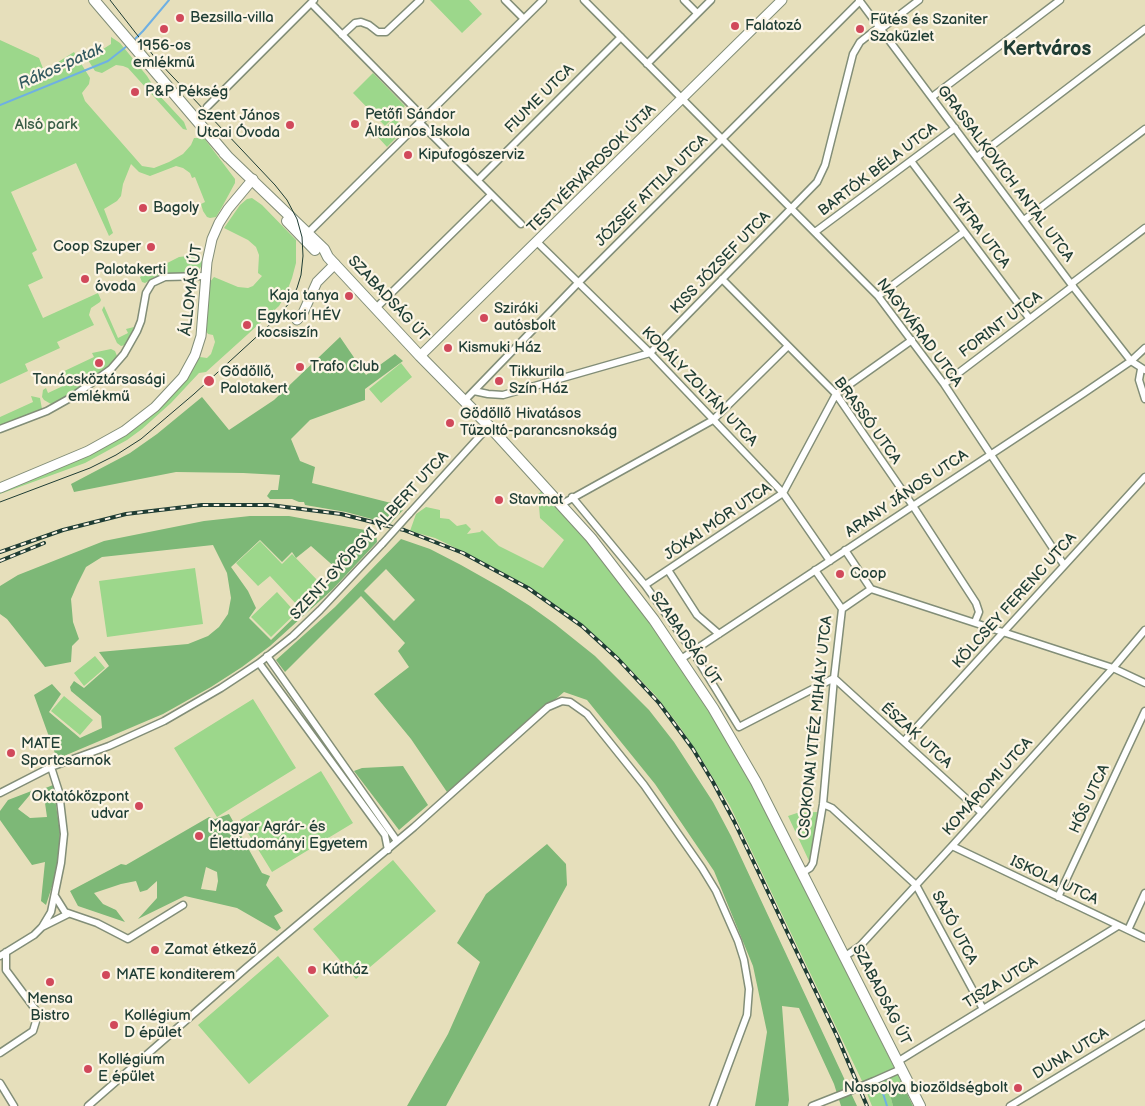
<!DOCTYPE html>
<html>
<head>
<meta charset="utf-8">
<style>
  body { margin:0 }
  canvas { display:block; background:#e6dfbb }
</style>
</head>
<body>
<canvas width="1145" height="1106"></canvas>
<script>
const g = document.querySelector('canvas').getContext('2d');
g.lineJoin = 'round';
function fillPath(path, color) { g.fillStyle = color; g.fill(path, 'evenodd'); }
const shape = rows => new Path2D(rows.map(r => 'M' + r).join(''));
function trace(path, color, width, dash) { g.strokeStyle = color; g.lineWidth = width; g.lineCap = dash ? 'butt' : 'round'; g.setLineDash(dash || []); g.stroke(path); }
function label(font, color, halo, rows, align = 'center') {
  g.font = font + ' "Balsamiq Sans",sans-serif'; g.lineWidth = 4.5; g.setLineDash([]); g.textBaseline = 'middle'; g.strokeStyle = halo; g.fillStyle = color; for (const [text, x, y, turn = 0] of rows) {
    g.save(); g.translate(x, y); g.rotate((+turn || 0) * Math.PI / 180); g.textAlign = isNaN(turn) ? turn : align; if (halo) g.strokeText(text, 0, 0); g.fillText(text, 0, 0); g.restore();
  }
}
const green = shape([
  [430,0,469,0,482,14,462,33],
  [111,37,120,43,147,76,159,95,184,122,187,130,183,129,128,68,123,66,116,65,102,73,95,71,84,54,86,54,89,58,111,44],
  [0,40,39,58,44,71,74,52,90,78,89,84,82,93,85,101,142,166,154,168,169,162,183,154,191,145,194,138,199,138,201,134,235,179,235,183,222,207,216,217,210,218,207,217,203,211,201,204,205,202,195,177,192,178,190,173,183,168,176,166,150,176,139,172,131,164,123,184,121,196,117,201,104,209,113,233,109,236,76,163,11,192,37,250,32,253,43,278,28,285,43,318,98,293,101,300,100,302,91,308,89,315,94,325,57,342,60,348,25,364,28,371,0,384],
  [373,73,405,106,385,126,353,93],
  [395,118,405,129,387,147,377,136],
  [252,198,262,205,296,240,296,263,292,278,286,294,279,306,206,372,199,373,171,403,142,429,127,440,85,463,0,494,0,491,96,451,189,374,200,357,207,358,211,354,215,342,213,335,208,334,206,331,209,283,214,277,238,287,248,288,253,286,262,276,258,273,259,255,256,247,248,240,224,228,240,205,247,199],
  [196,255,202,257,203,264,198,271,193,273,159,275,145,283,142,282,140,277,179,257],
  [104,306,118,338,128,333,126,329,134,327,131,337,125,345,121,346,117,343,102,310],
  [111,349,115,351,117,356,107,368,64,398,51,404,44,400,42,397,43,390,46,388,48,393,63,386,58,374,94,357,92,353],
  [401,363,412,377,381,403,369,389],
  [31,396,40,398,42,409,0,427,0,417,33,402],
  [543,490,591,542,633,596,723,729,792,860,799,878,901,1081,894,1084,896,1089,889,1091,893,1106,872,1106,862,1081,730,806,704,763,680,727,656,696,626,665,588,629,530,587,466,553,435,538,410,531,416,514,426,507,440,510,440,518,449,519,457,526,466,524,471,529,467,534,480,532,482,530,499,546,543,568,564,540,540,518,539,506,537,495],
  [260,541,282,564,292,554,321,584,298,606,270,576,258,586,236,563],
  [195,568,203,624,107,637,99,581],
  [277,592,296,613,271,637,251,617],
  [95,656,105,668,84,686,74,673],
  [64,696,93,720,80,735,51,711],
  [253,699,296,768,217,817,174,748],
  [321,771,353,823,272,872,240,820],
  [817,812,812,857,810,863,788,816,797,813],
  [393,860,436,911,356,979,313,929],
  [278,956,329,1016,249,1084,198,1025]
]);
const forest = shape([
  [340,337,366,375,395,354,403,361,365,389,365,400,310,420,291,439,300,461,315,467,312,483,399,505,403,510,390,524,346,512,305,505,304,502,299,502,292,499,270,499,267,496,271,490,278,490,280,475,243,473,176,472,74,492,71,484,130,453,157,434,202,397,229,430,274,400],
  [250,516,289,516,376,532,377,542,332,590,270,646,242,667,211,687,163,714,57,759,34,695,52,684,61,694,49,712,80,738,102,728,101,716,71,691,70,687,74,681,84,688,109,666,99,652,188,644,208,636,219,627,228,614,231,598,227,573,213,545,102,557,86,567,77,585,71,599,73,622,79,639,72,646,71,662,45,667,7,619,0,614,0,586,18,575,104,541,204,521],
  [260,540,282,562,292,552,296,558,311,546,338,570,314,598,271,640,249,618,256,608,248,591,231,567],
  [401,539,430,549,461,565,500,587,530,606,555,624,595,656,649,710,674,742,713,802,731,836,857,1106,841,1106,834,1084,799,1008,782,1006,789,1100,788,1106,755,1106,767,1032,753,966,714,871,655,784,587,700,564,692,447,792,411,739,374,694,409,667,398,651,405,643,361,596,285,672,276,660,335,607],
  [386,569,415,600,394,621,364,591],
  [403,766,428,805,399,830,354,771,362,768],
  [53,785,60,832,57,871,46,905,41,901,45,862,32,865,0,820,0,811,8,800,34,790,18,809,30,818,47,817,43,789],
  [229,814,262,873,270,876,266,885,283,911,274,916,281,928,277,931,237,908,185,896,138,919,157,898,157,881,147,890,140,892,136,881,121,884,94,893,103,904,116,910,125,922,78,906,70,891,121,864,126,865,209,817,215,819],
  [206,867,217,872,218,881,216,891,201,889],
  [547,844,566,864,567,885,446,1106,407,1106,448,1034,480,962,457,943,486,894],
  [901,1081,913,1106,893,1106,889,1091,896,1089,894,1084]
]);
const stream = shape([
  [133,41,143,31,169,0],
  [0,105,108,61,127,46],
  [882,1090,887,1106]
]);
const street = shape([
  [505,0,524,19],
  [584,0,878,296,944,384,1064,565],
  [684,0,697,13],
  [859,0,1071,284,1131,361,1145,370],
  [311,3,424,118],
  [881,29,919,0],
  [342,35,355,23,361,22,369,25,378,32,386,32,420,0],
  [647,64,711,0],
  [932,97,1060,0],
  [207,107,314,0],
  [420,123,521,224],
  [977,157,1145,29],
  [911,161,1029,318],
  [478,180,621,37],
  [1024,220,1145,129],
  [815,232,955,128],
  [308,233,543,0],
  [537,242,650,353,783,493,830,561],
  [722,279,836,394,913,506,976,603,979,612,975,622],
  [1071,284,1145,228],
  [878,296,964,232],
  [376,308,491,195],
  [1141,369,1139,380,1145,399],
  [944,384,1073,286],
  [474,391,488,394,503,395,650,353,817,182,825,165,853,54,860,42,879,27],
  [465,400,578,283,860,1],
  [0,429,47,411,72,397,111,369,124,354,137,331,141,321,146,293,152,283,165,277,205,276],
  [572,497,645,585,693,652,739,727,834,678],
  [562,504,713,420,788,346],
  [409,514,489,426],
  [668,570,697,615,719,634],
  [645,585,783,493,836,394,912,340],
  [871,589,1113,668,1145,683],
  [842,609,871,589,845,550],
  [267,656,397,841],
  [681,659,1084,393,1131,361,1145,348],
  [259,663,385,835,388,850],
  [834,678,982,813],
  [904,741,1145,477],
  [0,793,51,767,109,746,164,721,221,688,259,663,293,636,320,610,382,544],
  [823,804,832,808,916,885,983,1009],
  [952,846,1145,938],
  [802,873,810,868,813,863,823,804,834,678,842,609,815,570],
  [55,896,65,912,97,923,128,939,183,905],
  [1058,897,1145,711],
  [42,927,68,914],
  [1128,930,1145,893],
  [0,956,34,935,42,927,51,912,61,863,64,834,59,792,51,767],
  [844,957,860,946,952,846,1113,668,1145,630],
  [0,1053,33,1031,37,1018,35,1009,6,970,6,952],
  [897,1062,1118,926],
  [874,1081,901,1069],
  [0,1083,14,1106],
  [88,1106,246,968,414,827,548,707,562,701,570,702,587,714,644,785,702,868,716,891,738,941,744,960,749,989,747,1015,713,1106],
  [812,1106,845,1093],
  [1010,1106,1145,1024]
]);
const secondary = shape([
  [297,320,303,313,317,282,335,264],
  [420,356,782,0],
  [0,488,88,451,124,431,155,407,183,377,195,355,201,336,207,262,212,239,219,223,228,209,253,179]
]);
const primary = shape([
  [94,0,228,157],
  [224,153,324,249,328,257,420,356,489,426,591,538,654,620,713,708,756,782,920,1106],
  [287,221,315,250]
]);
const tram = shape([
  [0,502,90,468,116,455,141,439,194,394,276,319,290,302,297,288,301,275,303,256,302,237,297,219,287,200,275,185,156,59,110,0]
]);
const rail = shape([
  [0,552,63,530,126,514,202,505,270,505,341,514,404,530,463,553,528,588,582,626,618,659,659,703,693,749,713,782,734,821,837,1036,867,1106],
  [0,561,44,543]
]);
const streetBridge = shape([
  [382,544,409,514],
  [845,1093,874,1081]
]);
const markers = [
  [180,18,5,"#d1495b"],
  [735,26,5,"#d1495b"],
  [164,29,5,"#d1495b"],
  [860,29,5,"#d1495b"],
  [135,92,5,"#d1495b"],
  [355,124,5,"#d1495b"],
  [290,125,5,"#d1495b"],
  [408,155,5,"#d1495b"],
  [143,208,5,"#d1495b"],
  [151,247,5,"#d1495b"],
  [85,279,5,"#d1495b"],
  [349,296,5,"#d1495b"],
  [484,318,5,"#d1495b"],
  [247,325,5,"#d1495b"],
  [448,348,5,"#d1495b"],
  [99,363,5,"#d1495b"],
  [300,367,5,"#d1495b"],
  [209,381,6,"#d1495b"],
  [499,381,5,"#d1495b"],
  [450,423,5,"#d1495b"],
  [499,500,5,"#d1495b"],
  [840,574,5,"#d1495b"],
  [11,753,5,"#d1495b"],
  [139,806,5,"#d1495b"],
  [199,836,5,"#d1495b"],
  [155,950,5,"#d1495b"],
  [312,970,5,"#d1495b"],
  [106,975,5,"#d1495b"],
  [50,982,5,"#d1495b"],
  [114,1025,5,"#d1495b"],
  [88,1069,5,"#d1495b"],
  [1018,1088,5,"#d1495b"]
];
const poiNames = [
  ["Bezsilla-villa",190,18],
  ["Fűtés és Szaniter",870,20],
  ["Szaküzlet",870,37],
  ["Falatozó",745,26],
  ["1956-os",164,46,"center"],
  ["emlékmű",164,63,"center"],
  ["P&P Pékség",145,92],
  ["Petőfi Sándor",365,115],
  ["Általános Iskola",365,132],
  ["Szent János",280,116,"right"],
  ["Utcai Óvoda",280,133,"right"],
  ["Kipufogószerviz",418,155],
  ["Bagoly",153,208],
  ["Coop Szuper",141,247,"right"],
  ["Palotakerti",95,270],
  ["óvoda",95,287],
  ["Kaja tanya",339,296,"right"],
  ["Sziráki",494,309],
  ["autósbolt",494,326],
  ["Egykori HÉV",257,316],
  ["kocsiszín",257,333],
  ["Kismuki Ház",458,348],
  ["Trafo Club",310,367],
  ["Gödöllő,",220,372],
  ["Palotakert",220,389],
  ["Tikkurila",509,372],
  ["Szín Ház",509,389],
  ["Tanácsköztársasági",99,380,"center"],
  ["emlékmű",99,397,"center"],
  ["Gödöllő Hivatásos",460,414],
  ["Tűzoltó-parancsnokság",460,431],
  ["Stavmat",509,500],
  ["Coop",850,574],
  ["MATE",21,744],
  ["Sportcsarnok",21,761],
  ["Oktatóközpont",129,797,"right"],
  ["udvar",129,814,"right"],
  ["Magyar Agrár- és",209,827],
  ["Élettudományi Egyetem",209,844],
  ["Zamat étkező",165,950],
  ["Kútház",322,970],
  ["MATE konditerem",116,975],
  ["Mensa",50,999,"center"],
  ["Bistro",50,1016,"center"],
  ["Kollégium",124,1016],
  ["D épület",124,1033],
  ["Kollégium",98,1060],
  ["E épület",98,1077],
  ["Naspolya biozöldségbolt",1008,1088,"right"]
];
const streetNames = [
  ["FIUME UTCA",540,99,-45],
  ["TESTVÉRVÁROSOK ÚTJA",592,169,-45],
  ["BARTÓK BÉLA UTCA",878,170,-37],
  ["GRASSALKOVICH ANTAL UTCA",1005,174,53],
  ["JÓZSEF ATTILA UTCA",652,191,-45],
  ["TÁTRA UTCA",980,232,53],
  ["KISS JÓZSEF UTCA",721,263,-46],
  ["ÁLLOMÁS ÚT",192,290,-83],
  ["SZABADSÁG ÚT",388,299,47],
  ["FORINT UTCA",1001,325,-37],
  ["NAGYVÁRAD UTCA",919,333,53],
  ["KODÁLY ZOLTÁN UTCA",699,387,46],
  ["BRASSÓ UTCA",867,421,54],
  ["ARANY JÁNOS UTCA",907,494,-34],
  ["JÓKAI MÓR UTCA",718,522,-34],
  ["SZENT-GYÖRGYI ALBERT UTCA",370,536,-47],
  ["KÖLCSEY FERENC UTCA",1015,601,-48],
  ["SZABADSÁG ÚT",685,639,55],
  ["CSOKONAI VITÉZ MIHÁLY UTCA",816,727,-84],
  ["ÉSZAK UTCA",916,736,42],
  ["KOMÁROMI UTCA",988,787,-48],
  ["HŐS UTCA",1090,799,-65],
  ["ISKOLA UTCA",1054,881,25],
  ["SAJÓ UTCA",954,928,62],
  ["TISZA UTCA",1001,983,-32],
  ["SZABADSÁG ÚT",881,995,63],
  ["DUNA UTCA",1071,1054,-31]
];
const parkNames = [
  ["Alsó park",46,125]
];
const waterNames = [
  ["Rákos-patak",61,67,-24]
];
const districtNames = [
  ["Kertváros",1047,50]
];
fillPath(green, '#9cd78b');
fillPath(forest, '#7db877');
trace(stream, '#6fb0e3', 2);
trace(street, '#828e78', 9);
trace(secondary, '#828e78', 11);
trace(primary, '#828e78', 12);
trace(street, '#fff', 6);
trace(secondary, '#fff', 9);
trace(primary, '#fff', 10);
trace(tram, '#1f3d34', 1);
trace(rail, '#1f3d34', 4);
trace(rail, '#fcf5e5', 2, [5.5]);
trace(streetBridge, '#828e78', 9, []);
trace(streetBridge, '#fff', 6);
for (const [x, y, r, color] of markers) { const dot = new Path2D(); dot.arc(x, y, r, 0, 2 * Math.PI); g.fillStyle = color; g.fill(dot); trace(dot, '#fcf5e5', 2); }
label('15px', '#1f3d34', '#fcf5e5', poiNames, 'left');
label('15px', '#1f3d34', '#fcf5e5', streetNames);
label('15px', '#385c45', '#fcf5e5', parkNames);
label('italic 16px', '#335a60', '#fcf5e5', waterNames);
label('bold 20px', '#1f3d34', '#fcf5e5', districtNames);
</script>
</body>
</html>
